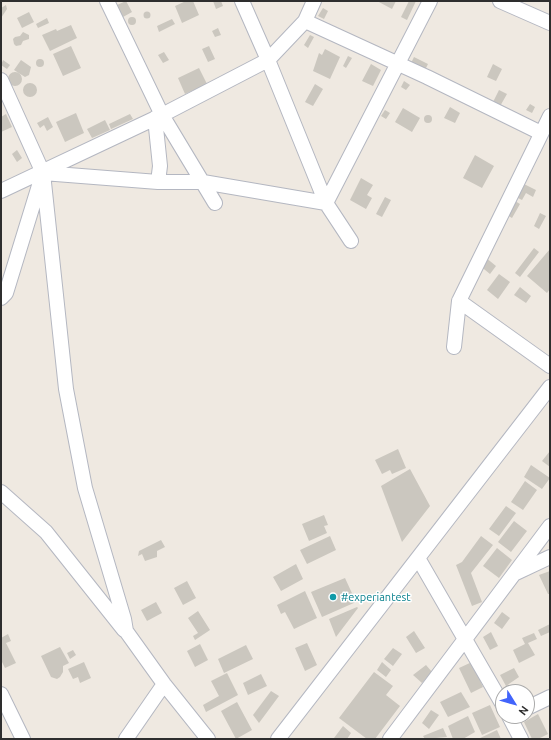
<!DOCTYPE html>
<html>
<head>
<meta charset="utf-8">
<style>
  body { margin:0 }
  #map { position:relative; width:551px; height:740px; overflow:hidden; background:#efe9e1; font-family:Ubuntu,sans-serif }
  canvas { display:block }
  .frame { position:absolute; inset:0; border:2px solid #2e2e2e; pointer-events:none }
  .north { position:absolute; left:495px; top:684px; width:40px; height:40px; box-sizing:border-box; background:#fff; border:1px solid #ababab; border-radius:50%; rotate:127deg; font-size:11px; font-weight:700; line-height:16px; text-align:center; color:#2e2e2e }
  .north::after { content:''; display:block; margin:auto; width:14px; height:18px; background:#4264fb; clip-path:polygon(50% 0,100% 100%,50% 72%,0 100%) }
</style>
</head>
<body>
<div id="map">
<canvas width="551" height="740"></canvas>
<div class="frame"></div>
<div class="north">N</div>
</div>
<script>
const g = document.querySelector('canvas').getContext('2d');
g.lineJoin = 'round';
function fillPath(path, color) { g.fillStyle = color; g.fill(path, 'evenodd'); }
const shape = rows => new Path2D(rows.map(r => 'M' + r).join(''));
function trace(path, color, width, dash) { g.strokeStyle = color; g.lineWidth = width; g.lineCap = dash ? 'butt' : 'round'; g.setLineDash(dash || []); g.stroke(path); }
function label(font, color, halo, rows, align = 'center') {
  g.font = font + ' Ubuntu,sans-serif'; g.lineWidth = 3; g.setLineDash([]); g.textBaseline = 'middle'; g.strokeStyle = halo; g.fillStyle = color; for (const [text, x, y, turn = 0] of rows) {
    g.save(); g.translate(x, y); g.rotate((+turn || 0) * Math.PI / 180); g.textAlign = isNaN(turn) ? turn : align; if (halo) g.strokeText(text, 0, 0); g.fillText(text, 0, 0); g.restore();
  }
}
const building = shape([
  [126,1,132,12,123,17,117,5],
  [186,1,193,1,199,15,182,23,175,6],
  [213,1,221,1,223,6,216,9],
  [377,1,396,1,392,9],
  [409,1,416,1,407,20,401,17],
  [6,5,7,9,1,18,1,8],
  [323,8,328,11,324,19,318,16],
  '143.5 15a3.5 3.5 0 1 1 7 0a3.5 3.5 0 1 1-7 0Z',
  [29,12,34,22,22,28,17,18],
  '128 21a4 4 0 1 1 8 0a4 4 0 1 1-8 0Z',
  [47,18,49,23,38,28,36,24],
  [172,19,175,24,159,32,157,26],
  [71,25,77,38,50,51,42,35,56,29,57,31],
  [218,28,221,35,215,37,212,31],
  [23,32,29,35,29,39,23,41,21,45,16,46,14,44,13,39,15,37,20,36],
  [310,35,314,37,308,48,304,45],
  [71,46,81,68,63,76,53,54],
  [209,46,215,59,208,62,202,49],
  [325,49,340,57,330,79,313,71,319,53,322,55],
  [164,52,169,60,163,63,158,55],
  [348,56,352,58,346,68,343,66],
  [414,57,428,64,425,70,411,63],
  '36 63a4 4 0 1 1 8 0a4 4 0 1 1-8 0Z',
  [3,60,10,65,7,69,1,65],
  [21,60,31,67,29,75,25,77,14,70],
  [371,64,381,70,373,86,362,81],
  [493,64,502,69,496,81,487,77],
  [199,68,207,84,185,94,178,78],
  '8 79a7 7 0 1 1 14 0a7 7 0 1 1-14 0Z',
  [404,81,410,85,406,90,401,87],
  '23 90a7 7 0 1 1 14 0a7 7 0 1 1-14 0Z',
  [315,84,323,89,313,106,305,102],
  [499,90,507,94,499,108,492,104],
  [530,104,535,107,532,113,526,110],
  [450,107,460,113,455,123,444,118],
  [403,108,420,118,412,132,395,122],
  [385,110,390,113,386,119,381,116],
  [76,113,84,133,65,142,56,122],
  [6,114,12,127,1,132,1,117],
  [130,114,133,119,111,129,109,124],
  '424 119a4 4 0 1 1 8 0a4 4 0 1 1-8 0Z',
  [48,117,53,127,47,131,44,125,40,128,37,123],
  [105,120,110,130,92,138,87,129],
  [17,150,22,158,17,162,12,154],
  [475,155,494,166,482,188,463,178],
  [361,178,373,185,367,195,372,198,366,209,350,200],
  [524,184,536,190,533,197,526,193,522,200,516,197],
  [385,197,391,200,382,217,376,214],
  [515,201,520,204,512,218,507,215],
  [540,213,546,216,539,229,534,226],
  [534,248,539,252,520,277,515,273],
  [550,249,550,289,547,293,527,276],
  [485,257,496,266,490,274,479,265],
  [499,274,510,282,498,299,487,290],
  [520,287,531,296,526,303,514,295],
  [398,449,406,468,392,474,390,470,382,474,375,460],
  [550,451,550,467,542,461],
  [531,465,550,478,542,489,524,477],
  [410,469,430,506,402,542,381,486],
  [525,481,537,490,523,510,511,502],
  [506,506,516,513,499,536,489,529],
  [324,515,328,525,324,526,327,533,309,541,302,524],
  [514,521,527,531,511,552,498,542],
  [330,536,336,550,307,564,300,550],
  [481,536,493,545,471,573,482,602,472,606,456,565,462,562],
  [161,540,165,547,157,551,157,557,145,561,142,554,138,556,139,551],
  [497,548,512,560,499,578,483,566],
  [296,564,303,579,281,591,273,577],
  [550,571,550,594,548,594,539,575],
  [345,578,356,602,322,617,311,592],
  [187,581,196,598,183,605,174,588],
  [305,591,317,618,294,629,285,612,281,614,277,605],
  [156,602,162,613,147,621,141,610],
  [357,607,358,608,336,637,329,619],
  [198,611,210,630,195,640,193,636,198,633,188,618],
  [502,612,510,618,502,629,494,623],
  [550,624,550,632,541,636,538,630],
  [414,631,425,648,416,653,406,637],
  [491,632,498,646,490,650,483,637],
  [534,633,537,639,528,643,535,655,519,663,513,650,525,644,522,638],
  [8,634,11,641,6,643,16,663,5,668,1,660,1,638],
  [307,643,317,665,305,671,295,648],
  [200,644,208,660,195,667,187,651],
  [246,645,253,659,224,673,218,659],
  [60,647,69,663,63,666,63,672,60,677,57,679,51,677,41,656],
  [393,648,402,654,393,666,384,659],
  [73,650,76,655,70,659,67,653],
  [84,662,91,678,80,683,78,677,73,679,68,669],
  [382,662,391,670,386,677,377,670],
  [472,662,483,687,471,693,459,668],
  [426,665,432,672,422,683,413,675],
  [514,668,519,677,506,686,500,675],
  [374,672,393,686,386,695,400,706,375,739,367,739,339,718],
  [227,673,238,695,206,712,203,705,219,696,211,681],
  [261,674,267,686,248,695,243,683],
  [271,691,279,696,259,723,253,715],
  [461,692,470,707,448,717,440,702],
  [237,702,252,730,236,739,221,711],
  [490,705,500,727,482,735,472,713],
  [431,710,439,715,429,729,422,723],
  [538,714,548,734,538,739,532,739,524,722],
  [468,716,475,732,463,739,453,739,448,726],
  [343,726,351,733,347,739,335,739,334,738],
  [443,728,447,737,425,739,423,736],
  [497,730,501,739,478,739]
]);
const minor = shape([
  [107,1,162,115,215,203],
  [242,1,268,60,326,203,351,241],
  [500,1,550,23],
  [305,21,427,77,541,133],
  [1,80,43,173,66,389,85,488,124,619,126,631,164,684,208,739],
  [155,118,160,166,158,182],
  [43,173,158,182,203,182,326,203,430,1],
  [1,191,162,115,268,60,305,21,314,1],
  [1,298,6,293,41,179],
  [459,301,550,116],
  [454,347,459,301,550,366],
  [1,492,46,532,124,630],
  [418,558,503,705],
  [516,573,550,557],
  [1,694,23,739],
  [527,708,550,697],
  [509,716,521,739],
  [126,739,164,684],
  [278,739,550,387],
  [390,739,550,526]
]);
const markers = [
  [333,597,4,"#0f9aa8"]
];
const cultureNames = [
  ["#experiantest",341,597]
];
fillPath(building, '#cbc7bf');
trace(minor, '#b4b7c1', 16);
trace(minor, '#fff', 14);
for (const [x, y, r, color] of markers) { const dot = new Path2D(); dot.arc(x, y, r, 0, 2 * Math.PI); g.fillStyle = color; g.fill(dot); trace(dot, '#fff', 1.5); }
label('11px', '#0d838f', '#fff', cultureNames, 'left');
</script>
</body>
</html>
